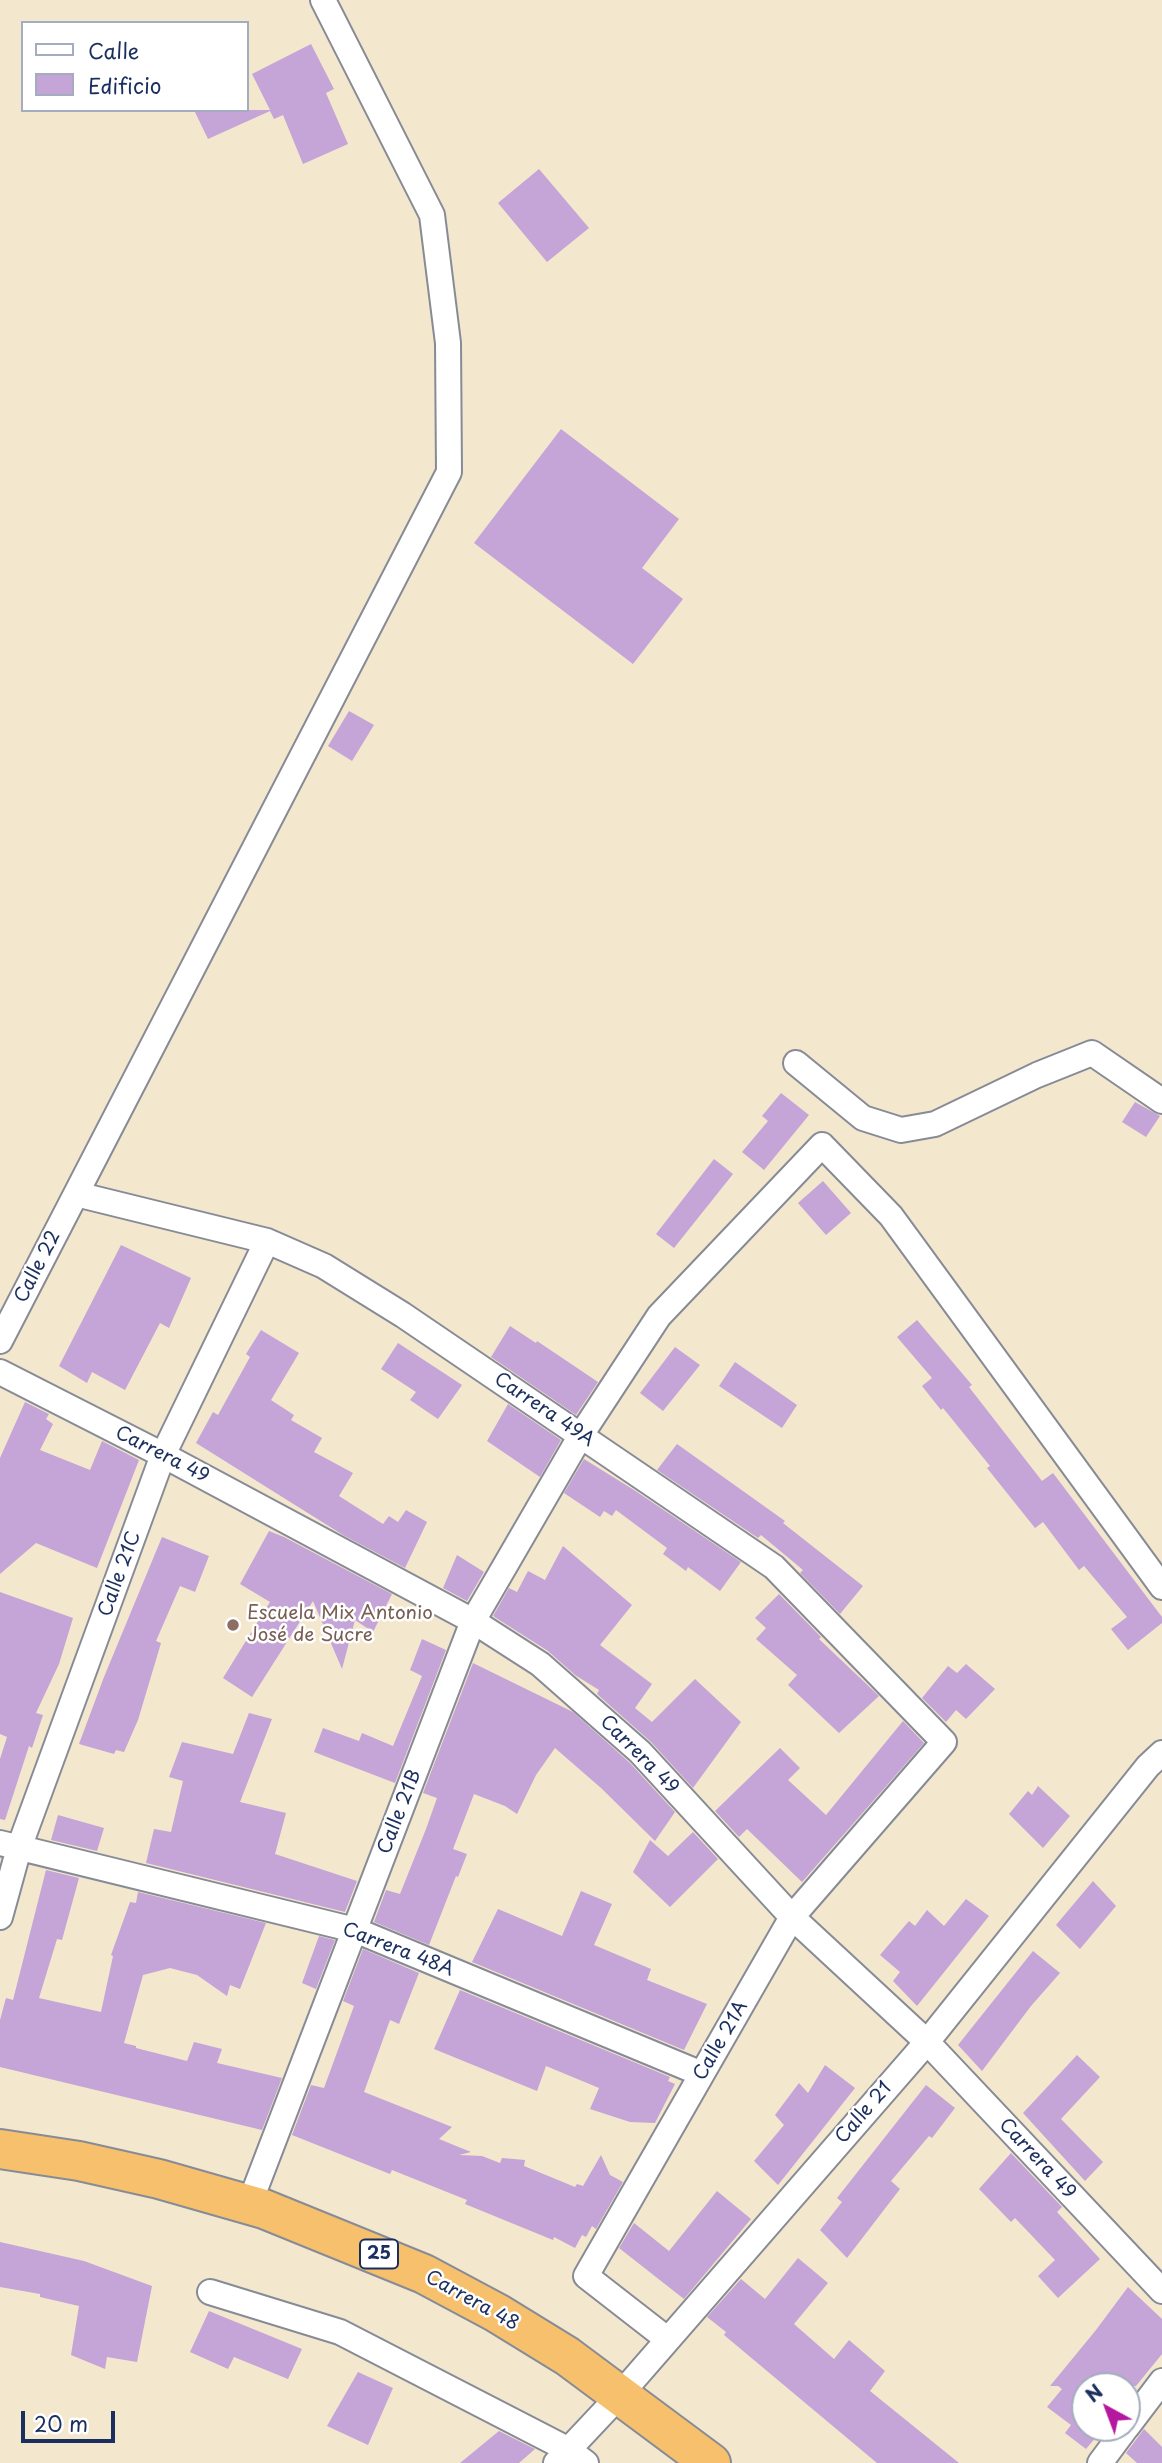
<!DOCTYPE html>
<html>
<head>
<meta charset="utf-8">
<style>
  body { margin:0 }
  #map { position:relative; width:1162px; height:2463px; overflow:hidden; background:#f3e7ce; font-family:"Playpen Sans",sans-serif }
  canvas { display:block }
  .legend { position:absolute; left:21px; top:21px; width:228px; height:91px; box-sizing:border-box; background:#fff; border:2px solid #a4acbf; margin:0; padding:9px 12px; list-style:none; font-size:21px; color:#1b2f5e }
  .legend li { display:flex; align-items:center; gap:14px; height:35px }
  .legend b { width:35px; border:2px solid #a4acbf }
  .north { position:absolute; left:1071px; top:2372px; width:70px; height:70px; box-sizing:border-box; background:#fff; border:2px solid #a4acbf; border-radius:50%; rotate:319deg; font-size:19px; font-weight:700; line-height:28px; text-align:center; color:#1b2f5e }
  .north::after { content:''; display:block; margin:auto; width:24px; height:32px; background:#b5179e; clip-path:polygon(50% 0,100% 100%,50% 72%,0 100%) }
  .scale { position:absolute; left:21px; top:2411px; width:94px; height:32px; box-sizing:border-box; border:4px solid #1b2f5e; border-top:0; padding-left:9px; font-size:21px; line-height:24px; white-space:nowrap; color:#1b2f5e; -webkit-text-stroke:5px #fff; paint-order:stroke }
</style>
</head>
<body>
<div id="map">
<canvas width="1162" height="2463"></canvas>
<ul class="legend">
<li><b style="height:9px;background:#fff"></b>Calle</li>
<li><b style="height:19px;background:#c5a4d7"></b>Edificio</li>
</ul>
<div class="north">N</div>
<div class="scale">20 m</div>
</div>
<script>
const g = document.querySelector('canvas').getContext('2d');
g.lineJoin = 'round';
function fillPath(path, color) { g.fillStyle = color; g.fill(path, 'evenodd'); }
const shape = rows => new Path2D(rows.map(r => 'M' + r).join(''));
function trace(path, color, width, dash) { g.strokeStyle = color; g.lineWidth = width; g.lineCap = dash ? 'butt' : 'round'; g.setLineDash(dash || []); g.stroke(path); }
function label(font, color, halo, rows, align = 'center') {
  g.font = font + ' "Playpen Sans",sans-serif'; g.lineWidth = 5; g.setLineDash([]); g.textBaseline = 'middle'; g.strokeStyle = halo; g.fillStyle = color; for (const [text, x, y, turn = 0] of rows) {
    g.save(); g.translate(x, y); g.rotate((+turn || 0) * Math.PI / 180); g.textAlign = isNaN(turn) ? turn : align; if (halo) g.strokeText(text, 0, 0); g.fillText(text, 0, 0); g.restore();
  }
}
const building = shape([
  [311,44,334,89,326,93,348,144,303,164,283,115,274,119,270,111,208,139,194,110,270,110,252,74],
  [539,169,589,228,547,262,498,203],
  [561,429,679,519,642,568,683,599,633,664,474,543],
  [349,711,374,725,352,761,328,746],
  [781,1093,809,1115,764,1170,742,1152,768,1121,762,1116],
  [1135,1102,1160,1116,1146,1137,1122,1122],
  [714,1159,733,1174,674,1248,656,1234],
  [823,1181,851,1213,826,1235,798,1203],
  [121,1245,191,1278,169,1328,160,1323,125,1390,92,1372,87,1383,59,1366],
  [917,1320,972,1385,969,1387,1042,1481,1053,1473,1162,1617,1162,1623,1128,1650,1111,1629,1127,1617,1084,1566,1079,1570,1043,1522,1035,1528,987,1468,990,1466,943,1408,941,1410,922,1386,932,1378,897,1337],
  [510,1326,536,1343,537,1341,598,1382,576,1415,491,1357],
  [261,1330,299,1353,271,1400,294,1415,291,1420,322,1438,314,1452,353,1473,339,1496,383,1524,389,1516,398,1522,406,1510,427,1522,405,1568,343,1535,196,1443,213,1412,218,1415,250,1357,246,1354],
  [398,1343,462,1385,438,1419,410,1400,416,1392,381,1369],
  [675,1347,700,1365,663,1411,640,1393],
  [735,1362,797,1405,782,1428,719,1386],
  [25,1402,49,1414,46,1419,53,1424,40,1450,90,1470,102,1441,139,1460,97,1568,36,1543,0,1574,0,1458],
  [508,1404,561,1440,540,1477,487,1441],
  [677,1444,785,1521,783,1523,863,1586,840,1614,800,1573,803,1570,761,1535,758,1538,657,1470],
  [584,1459,634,1490,741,1562,720,1591,688,1567,686,1571,663,1554,667,1548,616,1510,612,1516,604,1511,600,1517,564,1493],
  [269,1531,284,1537,392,1594,373,1632,355,1620,342,1669,313,1601,252,1697,223,1678,270,1602,240,1584],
  [162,1537,209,1556,195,1592,180,1586,156,1641,161,1643,138,1720,124,1752,116,1750,114,1754,79,1744,104,1677],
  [563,1546,632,1605,600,1645,652,1684,635,1708,652,1722,695,1679,741,1722,693,1788,651,1742,597,1694,599,1690,575,1675,548,1651,493,1616,509,1588,517,1592,528,1571,545,1580],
  [457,1555,484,1572,467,1601,443,1588],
  [0,1592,73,1618,59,1664,36,1713,43,1715,32,1748,29,1746,5,1820,0,1819,0,1759,7,1737,0,1734],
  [779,1594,821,1637,819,1639,879,1696,839,1733,788,1685,797,1675,756,1639,766,1628,755,1618],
  [422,1639,446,1650,395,1783,314,1752,323,1728,359,1741,362,1733,393,1746,422,1676,410,1670],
  [473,1663,573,1712,630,1763,675,1812,655,1841,601,1788,555,1748,536,1775,517,1814,505,1806,474,1794,453,1849,467,1854,458,1877,456,1876,429,1945,374,1922,386,1890,400,1894,426,1829,437,1798,423,1793],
  [966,1664,995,1689,966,1719,956,1710,946,1722,922,1698,948,1666,957,1673],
  [249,1713,272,1719,240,1802,286,1813,275,1854,357,1881,345,1912,146,1863,154,1829,171,1832,183,1781,169,1777,182,1742,233,1754],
  [903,1721,924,1743,802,1882,747,1829,739,1837,715,1811,780,1748,800,1768,788,1780,826,1815],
  [1038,1786,1070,1816,1043,1848,1009,1814,1028,1791,1032,1795],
  [58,1815,104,1828,97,1851,51,1840],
  [693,1832,718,1859,670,1907,633,1872,650,1840,668,1856],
  [46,1870,79,1878,62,1940,57,1939,39,1998,101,2012,113,1956,111,1955,130,1902,136,1903,138,1892,266,1923,240,1989,230,1985,227,1996,197,1975,170,1968,143,1975,124,2043,136,2046,136,2048,187,2061,194,2042,222,2049,217,2063,282,2078,262,2130,0,2067,0,2020,6,1998,13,2000],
  [1093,1881,1116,1906,1080,1949,1056,1925],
  [581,1891,612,1904,594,1945,651,1969,647,1980,707,2004,684,2050,472,1962,498,1909,562,1936],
  [966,1899,989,1916,917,2006,893,1981,900,1972,880,1955,909,1921,915,1926,927,1910,944,1926],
  [319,1936,335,1940,316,1989,302,1983],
  [363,1949,419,1973,399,2024,390,2020,364,2092,452,2127,439,2139,471,2152,459,2155,482,2156,500,2163,502,2158,525,2160,524,2166,575,2187,577,2184,583,2186,601,2155,610,2175,623,2182,596,2229,592,2226,586,2237,582,2235,575,2248,554,2237,553,2240,465,2204,467,2200,392,2170,390,2174,292,2135,311,2085,324,2088,354,2006,343,2001],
  [1033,1951,1060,1973,1031,2006,982,2071,958,2045],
  [460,1990,670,2077,668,2081,675,2084,655,2123,630,2122,590,2109,599,2088,546,2066,537,2091,434,2049],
  [1077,2055,1100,2077,1061,2119,1103,2162,1085,2181,1023,2113],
  [825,2065,855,2088,778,2185,754,2161,784,2125,775,2115,799,2083,808,2093],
  [926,2085,955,2108,932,2138,929,2136,891,2181,900,2189,847,2258,820,2230,842,2202,837,2198],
  [1011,2153,1062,2207,1057,2212,1100,2259,1058,2298,1038,2276,1055,2260,1015,2218,1011,2222,979,2189],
  [717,2191,751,2219,684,2299,619,2248,634,2223,669,2251],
  [0,2242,84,2261,152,2286,137,2362,107,2357,105,2369,71,2355,79,2306,40,2297,40,2294,0,2287],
  [798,2258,828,2283,794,2324,834,2359,849,2340,885,2371,870,2391,959,2463,877,2463,724,2335,726,2332,707,2317,741,2279,765,2299],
  [1128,2287,1162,2319,1162,2354,1136,2386,1085,2386,1085,2428,1107,2428,1104,2432,1102,2430,1086,2449,1065,2433,1071,2425,1047,2407,1062,2389,1058,2386,1050,2386,1096,2330],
  [209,2311,302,2349,288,2379,234,2357,228,2369,190,2352],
  [358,2372,393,2388,368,2445,327,2426],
  [1144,2429,1162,2447,1162,2463,1137,2463,1126,2453],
  [499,2431,535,2449,519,2463,460,2463]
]);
const street = shape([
  [796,1063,863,1118,901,1130,935,1124,1037,1075,1092,1053,1162,1101],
  [76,1194,267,1241,324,1266,403,1315,774,1567,944,1742,792,1917,586,2276,667,2339],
  [0,1341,449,472,448,343,432,215,323,0],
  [0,1372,163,1455,473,1621,540,1664,640,1752,792,1917,927,2042,1162,2291],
  [0,1843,355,1930,702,2074],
  [0,1917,19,1848,163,1455,267,1241],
  [249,2205,473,1621,581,1435,659,1316,822,1145,891,1216,1162,1587],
  [210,2292,340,2332,569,2450,586,2463],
  [1127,2427,1162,2381],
  [556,2463,619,2396,927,2042,1148,1766,1162,1753],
  [1100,2463,1126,2428]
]);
const highway = shape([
  [0,2149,79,2161,159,2179,264,2209,424,2274,497,2313,567,2356,711,2463]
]);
const markers = [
  [233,1625,7,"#8d6e63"]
];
const shields = [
  [379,2254,38]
];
const shieldNames = [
  ["25",379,2254]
];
const streetNames = [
  ["Calle 22",38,1267,-63],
  ["Carrera 49A",544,1410,34],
  ["Carrera 49",162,1455,27],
  ["Calle 21C",120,1574,-70],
  ["Carrera 49",639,1755,45],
  ["Calle 21B",400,1812,-69],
  ["Carrera 48A",398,1950,21],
  ["Calle 21A",721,2041,-60],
  ["Calle 21",864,2113,-49],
  ["Carrera 49",1037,2159,47],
  ["Carrera 48",472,2301,29]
];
const educationNames = [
  ["Escuela Mix Antonio",247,1614],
  ["José de Sucre",247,1636]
];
fillPath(building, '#c5a4d7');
trace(street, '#878b96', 28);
trace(highway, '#878b96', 42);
trace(street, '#fff', 24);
trace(highway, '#f7c06c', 38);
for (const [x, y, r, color] of markers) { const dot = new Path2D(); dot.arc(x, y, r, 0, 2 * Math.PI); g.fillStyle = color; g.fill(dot); trace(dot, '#fff', 2.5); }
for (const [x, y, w] of shields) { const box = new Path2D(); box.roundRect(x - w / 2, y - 14.5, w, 29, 5); g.fillStyle = '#fff'; g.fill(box); trace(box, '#1b2f5e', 2); }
label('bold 18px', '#1b2f5e', null, shieldNames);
label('19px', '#1b2f5e', '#fff', streetNames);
label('19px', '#785e54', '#fff', educationNames, 'left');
</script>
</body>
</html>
